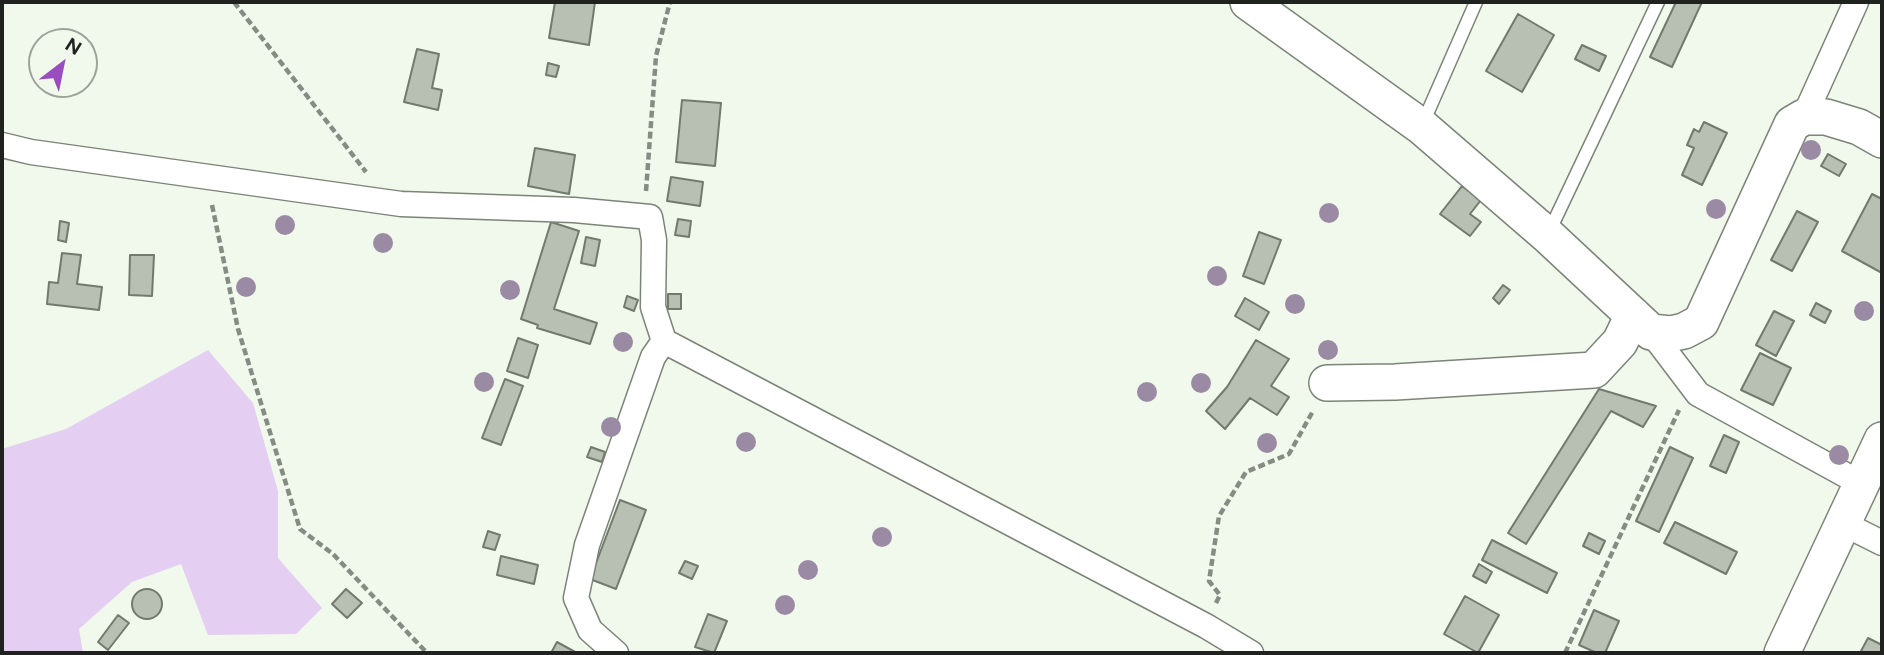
<!DOCTYPE html>
<html>
<head>
<meta charset="utf-8">
<style>
  body { margin:0 }
  #map { position:relative; width:1884px; height:655px; overflow:hidden; background:#f0f9ec; font-family:Figtree,sans-serif }
  canvas { display:block }
  .frame { position:absolute; inset:0; border:4px solid #1f221e; pointer-events:none }
  .north { position:absolute; left:28px; top:28px; width:70px; height:70px; box-sizing:border-box; background:#f0f9ec; border:2px solid #9ca39a; border-radius:50%; rotate:32deg; font-size:19px; font-weight:700; line-height:28px; text-align:center; color:#1f221e }
  .north::after { content:''; display:block; margin:auto; width:24px; height:32px; background:#994dbe; clip-path:polygon(50% 0,100% 100%,50% 72%,0 100%) }
</style>
</head>
<body>
<div id="map">
<canvas width="1884" height="655"></canvas>
<div class="frame"></div>
<div class="north">N</div>
</div>
<script>
const g = document.querySelector('canvas').getContext('2d');
g.lineJoin = 'round';
function fillPath(path, color) { g.fillStyle = color; g.fill(path, 'evenodd'); }
const shape = rows => new Path2D(rows.map(r => 'M' + r).join(''));
function trace(path, color, width, dash) { g.strokeStyle = color; g.lineWidth = width; g.lineCap = dash ? 'butt' : 'round'; g.setLineDash(dash || []); g.stroke(path); }
const green = shape([
  [208,350,253,403,278,491,278,558,322,608,296,634,208,635,181,564,132,582,79,629,83,653,2,653,2,449,66,429]
]);
const building = shape([
  [555,2,595,2,589,45,549,38,555,2],
  [1676,2,1702,2,1672,67,1650,57,1676,2],
  [1518,14,1554,35,1522,92,1486,71,1518,14],
  [1582,45,1606,56,1599,71,1575,59,1582,45],
  [417,49,439,54,432,88,442,90,438,110,404,102,417,49],
  [548,63,559,66,556,77,546,75,548,63],
  [682,100,721,103,715,166,676,162,682,100],
  [1704,122,1727,133,1702,185,1682,175,1694,148,1687,145,1694,129,1699,132,1704,122],
  [535,148,575,155,569,194,528,186,535,148],
  [1828,154,1846,164,1839,176,1821,166,1828,154],
  [671,177,703,182,700,206,667,201,671,177],
  [1462,186,1481,200,1470,214,1481,222,1470,236,1440,214,1462,186],
  [1872,194,1882,199,1882,273,1842,251,1872,194],
  [1797,211,1818,222,1792,271,1771,260,1797,211],
  [678,219,691,221,689,237,675,235,678,219],
  [60,221,69,223,66,242,58,240,60,221],
  [551,222,579,231,554,309,597,323,590,344,537,328,538,325,521,319,551,222],
  [1259,232,1281,240,1264,284,1243,276,1259,232],
  [586,237,600,240,595,266,581,263,586,237],
  [62,253,81,255,77,284,102,287,99,310,47,304,49,282,58,283,62,253],
  [130,255,154,255,152,296,129,295,130,255],
  [1503,285,1510,290,1499,304,1493,298,1503,285],
  [668,294,681,294,681,309,668,309,668,294],
  [627,296,638,300,634,311,624,307,627,296],
  [1245,298,1269,312,1259,330,1235,316,1245,298],
  [1816,303,1831,311,1825,323,1810,315,1816,303],
  [1774,311,1794,321,1776,356,1756,345,1774,311],
  [518,338,538,345,528,378,507,371,518,338],
  [1256,340,1289,359,1271,386,1289,397,1277,415,1250,398,1225,429,1206,411,1227,387,1256,340],
  [1760,353,1791,368,1773,405,1741,390,1760,353],
  [505,379,523,386,501,445,482,438,505,379],
  [1599,389,1656,406,1643,427,1611,411,1526,544,1508,533,1599,389],
  [1724,435,1739,442,1726,473,1710,466,1724,435],
  [591,447,605,452,602,462,587,457,591,447],
  [1670,447,1693,458,1659,532,1636,521,1670,447],
  [620,500,646,510,616,589,590,579,620,500],
  [1675,522,1737,552,1726,574,1664,543,1675,522],
  [488,531,500,535,495,550,483,547,488,531],
  [1589,533,1605,541,1599,554,1583,546,1589,533],
  [1492,540,1557,573,1547,593,1482,560,1492,540],
  [501,556,538,565,534,584,497,575,501,556],
  [685,561,698,566,692,579,679,573,685,561],
  [1479,564,1492,572,1486,583,1473,576,1479,564],
  [346,589,362,603,347,618,332,604,346,589],
  '132 604a15 15 0 1 1 30 0a15 15 0 1 1-30 0Z',
  [1465,596,1499,615,1478,653,1444,634,1465,596],
  [1594,610,1619,621,1605,653,1597,653,1579,645,1594,610],
  [708,614,727,621,714,653,695,647,708,614],
  [118,615,129,623,108,650,98,642,118,615],
  [1868,638,1882,645,1882,653,1860,653,1868,638],
  [557,642,577,653,551,653,557,642]
]);
const path = shape([
  [234,2,366,172],
  [646,191,656,56,670,2],
  [212,205,238,329,300,529,333,554,427,653],
  [1216,603,1220,595,1209,581,1219,516,1246,472,1289,454,1313,411],
  [1565,653,1679,410]
]);
const lane = shape([
  [1423,123,1476,2],
  [1549,232,1658,2]
]);
const street = shape([
  [1804,117,1856,2],
  [2,145,31,152,401,204,574,210,650,217,654,240,653,307,664,341,1206,626,1251,653],
  [1651,332,1698,394,1860,483],
  [1842,523,1882,543],
  [616,653,590,630,576,598,587,545,653,357,664,341]
]);
const secondary = shape([
  [1248,2,1422,127,1547,235,1651,332,1670,334,1684,331,1701,322,1792,124,1804,117,1826,117,1859,127,1882,140],
  [1327,383,1395,382,1594,370,1620,342,1633,315],
  [1782,653,1882,440]
]);
const trees = [
  [1811,150],
  [1716,209],
  [1329,213],
  [285,225],
  [383,243],
  [1217,276],
  [246,287],
  [510,290],
  [1295,304],
  [1864,311],
  [623,342],
  [1328,350],
  [484,382],
  [1201,383],
  [1147,392],
  [611,427],
  [746,442],
  [1267,443],
  [1839,455],
  [882,537],
  [808,570],
  [785,605]
];
fillPath(green, '#e4cef1');
fillPath(building, '#b8c0b4');
trace(building, '#727a6e', 2);
trace(lane, '#7c8478', 15);
trace(street, '#7c8478', 27);
trace(secondary, '#7c8478', 38);
trace(path, '#868c84', 4.5, [7, 3.5]);
trace(lane, '#fff', 12);
trace(street, '#fff', 24);
trace(secondary, '#fff', 35);
g.fillStyle = '#9a8aa3';
for (const [x, y] of trees) { g.beginPath(); g.arc(x, y, 10, 0, 2 * Math.PI); g.fill(); }
</script>
</body>
</html>
